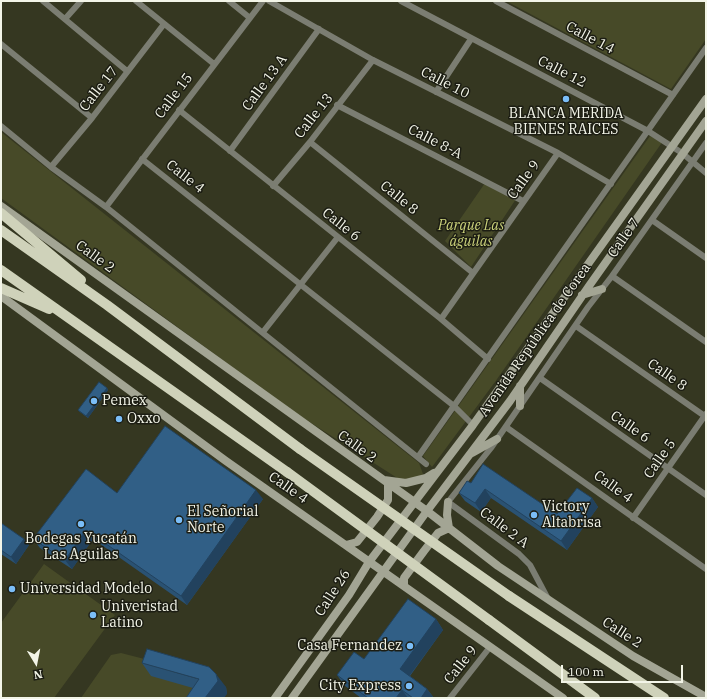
<!DOCTYPE html>
<html>
<head>
<meta charset="utf-8">
<style>
  body { margin:0 }
  #map { position:relative; width:707px; height:699px; overflow:hidden; background:#353721; font-family:"IBM Plex Serif",serif }
  canvas { display:block }
  .frame { position:absolute; inset:0; border:2px solid #f3f5e8; pointer-events:none }
  .north { position:absolute; left:16px; top:643px; width:40px; height:40px; -webkit-text-stroke:3px #1c1d13; paint-order:stroke; rotate:170deg; font-size:11px; font-weight:700; line-height:16px; text-align:center; color:#f3f5e8 }
  .north::after { content:''; display:block; margin:auto; width:14px; height:18px; background:#f3f5e8; clip-path:polygon(50% 0,100% 100%,50% 72%,0 100%) }
  .scale { position:absolute; left:561px; top:665px; width:122px; height:18px; box-sizing:border-box; border:2px solid #f3f5e8; border-top:0; padding-left:5px; font-size:12px; line-height:14px; white-space:nowrap; color:#f3f5e8; -webkit-text-stroke:3px #1c1d13; paint-order:stroke }
</style>
</head>
<body>
<div id="map">
<canvas width="707" height="699"></canvas>
<div class="frame"></div>
<div class="north">N</div>
<div class="scale">100 m</div>
</div>
<script>
const g = document.querySelector('canvas').getContext('2d');
g.lineJoin = 'round';
function fillPath(path, color) { g.fillStyle = color; g.fill(path, 'evenodd'); }
const shape = rows => new Path2D(rows.map(r => 'M' + r).join(''));
function trace(path, color, width, dash) { g.strokeStyle = color; g.lineWidth = width; g.lineCap = dash ? 'butt' : 'round'; g.setLineDash(dash || []); g.stroke(path); }
function label(font, color, halo, rows, align = 'center') {
  g.font = font + ' "IBM Plex Serif",serif'; g.lineWidth = 3; g.setLineDash([]); g.textBaseline = 'middle'; g.strokeStyle = halo; g.fillStyle = color; for (const [text, x, y, turn = 0] of rows) {
    g.save(); g.translate(x, y); g.rotate((+turn || 0) * Math.PI / 180); g.textAlign = isNaN(turn) ? turn : align; if (halo) g.strokeText(text, 0, 0); g.fillText(text, 0, 0); g.restore();
  }
}
const green = shape([
  [506,1,706,1,706,39,671,89],
  [1,132,419,463,423,474,413,480,402,481,294,412,1,198],
  [650,136,663,141,495,382,432,467,423,456],
  [485,183,516,199,471,267,445,241],
  [44,564,115,615,54,698,1,698,1,623],
  [121,653,156,662,204,691,205,698,81,698,111,655]
]);
const minor = shape([
  [43,1,127,71],
  [136,1,214,64],
  [229,1,250,18],
  [269,1,373,60,558,153,611,184],
  [401,1,648,131,682,153,706,173],
  [496,1,673,95],
  [65,19,81,1],
  [1,44,92,118],
  [436,92,471,39],
  [337,105,523,201],
  [179,110,441,319,488,359],
  [1,126,51,167,106,207,426,464],
  [310,142,473,273],
  [230,151,319,29],
  [142,159,454,406,473,425],
  [51,167,92,118,164,24],
  [273,186,310,142,373,60],
  [106,207,263,1],
  [652,220,706,258],
  [612,276,706,342],
  [441,319,558,153],
  [576,326,706,417],
  [263,332,338,237],
  [540,378,706,495],
  [506,427,706,569],
  [418,457,706,48],
  [633,518,706,414],
  [548,599,530,565,519,554,448,502,491,448,588,307,612,276,706,143],
  [450,698,490,647]
]);
const secondary = shape([
  [1,206,427,511,498,566,633,656,706,697],
  [582,295,602,289],
  [1,296,226,461,563,698],
  [520,406,520,386],
  [472,453,497,439],
  [384,480,406,483,426,478,434,473],
  [346,545,357,542,377,517,388,500,388,484],
  [404,585,404,578,424,551,438,533,449,528,447,515,448,502],
  [275,698,349,595,369,562,473,425,706,99],
  [292,698,427,511,510,401,589,286,706,121]
]);
const trunk = shape([
  [1,213,81,280],
  [1,230,107,305,300,449],
  [1,270,287,472],
  [1,288,49,309],
  [509,596,664,698],
  [489,620,595,698]
]);
const trunkBridge = shape([
  [300,449,509,596],
  [287,472,489,620]
]);
const wall = shape([
  [107,388,108,390,88,418,80,412,78,410],
  [471,483,557,514,592,498,598,507,567,550,491,498,481,512,465,501,459,493],
  [117,493,263,499,187,605,93,539,72,569,40,548,33,539],
  [1,523,29,545,16,564,1,554],
  [436,619,443,630,410,676,427,689,434,698,361,698,344,685,337,675,364,659],
  [142,663,226,687,227,694,193,688,151,676]
]);
const shadedWall = shape([
  [107,388,108,390,88,418,86,416],
  [485,489,491,498,481,512,475,503],
  [256,490,263,499,187,605,181,596],
  [592,498,598,507,567,550,561,541],
  [86,530,93,539,72,569,65,560],
  [24,539,29,545,16,564,11,557],
  [436,619,443,630,407,679,400,669],
  [216,674,226,687,227,694,224,698,205,698],
  [427,689,434,698,421,698],
  [402,690,408,698,396,698]
]);
const building = shape([
  [99,382,107,388,86,416,78,410,99,382],
  [165,426,256,490,181,596,86,530,65,560,33,539,86,469,117,493,165,426],
  [483,464,557,514,577,488,592,498,561,541,485,489,475,503,459,493,467,481,471,483,483,464],
  [1,523,24,539,11,557,1,550,1,523],
  [408,599,436,619,400,669,427,689,421,698,413,698,402,690,396,698,368,698,337,675,354,652,364,659,408,599],
  [147,649,209,667,216,674,218,681,205,698,186,698,199,679,142,663,147,649]
]);
const markers = [
  [566,99,4,"#7bbef8"],
  [94,401,4,"#7bbef8"],
  [119,419,4,"#7bbef8"],
  [534,515,4,"#7bbef8"],
  [179,520,4,"#7bbef8"],
  [81,524,4,"#7bbef8"],
  [12,589,4,"#7bbef8"],
  [93,615,4,"#7bbef8"],
  [410,646,4,"#7bbef8"],
  [409,686,4,"#7bbef8"]
];
const streetNames = [
  ["Calle 14",590,38,28],
  ["Calle 12",562,72,27],
  ["Calle 13 A",265,83,-54],
  ["Calle 10",445,83,27],
  ["Calle 17",99,89,-52],
  ["Calle 15",174,96,-53],
  ["Calle 13",314,116,-52],
  ["Calle 8-A",435,142,27],
  ["Calle 4",185,177,38],
  ["Calle 9",524,180,-54],
  ["Calle 8",399,198,39],
  ["Calle 6",341,225,38],
  ["Calle 7",624,238,-55],
  ["Calle 2",95,257,36],
  ["Avenida República de Corea",535,340,-55],
  ["Calle 8",667,375,35],
  ["Calle 6",630,427,35],
  ["Calle 2",357,447,36],
  ["Calle 5",660,459,-55],
  ["Calle 4",613,487,36],
  ["Calle 4",288,488,35],
  ["Calle 2 A",504,528,37],
  ["Calle 26",333,593,-57],
  ["Calle 2",622,633,33],
  ["Calle 9",461,665,-52]
];
const poiNames = [
  ["BLANCA MERIDA",566,114,"center"],
  ["BIENES RAICES",566,130,"center"],
  ["Pemex",102,401],
  ["Oxxo",127,419],
  ["Victory",542,507],
  ["Altabrisa",542,523],
  ["El Señorial",187,512],
  ["Norte",187,528],
  ["Bodegas Yucatán",81,539,"center"],
  ["Las Aguilas",81,555,"center"],
  ["Universidad Modelo",20,589],
  ["Univeristad",101,607],
  ["Latino",101,623],
  ["Casa Fernandez",402,646,"right"],
  ["City Express",401,686,"right"]
];
const parkNames = [
  ["Parque Las",471,226],
  ["águilas",471,242]
];
fillPath(green, '#474a28');
trace(minor, '#7b7d72', 6);
trace(secondary, '#a3a594', 8);
trace(trunk, '#cfd2ba', 10);
trace(trunkBridge, '#cfd2ba', 10);
fillPath(wall, '#2a5273');
fillPath(shadedWall, '#22425e');
fillPath(building, '#315f86');
trace(building, '#22425e', 1);
for (const [x, y, r, color] of markers) { const dot = new Path2D(); dot.arc(x, y, r, 0, 2 * Math.PI); g.fillStyle = color; g.fill(dot); trace(dot, '#1c1d13', 1.5); }
label('14px', '#f3f5e8', '#1c1d13', streetNames);
label('14px', '#f3f5e8', '#1c1d13', poiNames, 'left');
label('italic 14px', '#cbd27b', '#1c1d13', parkNames);
</script>
</body>
</html>
